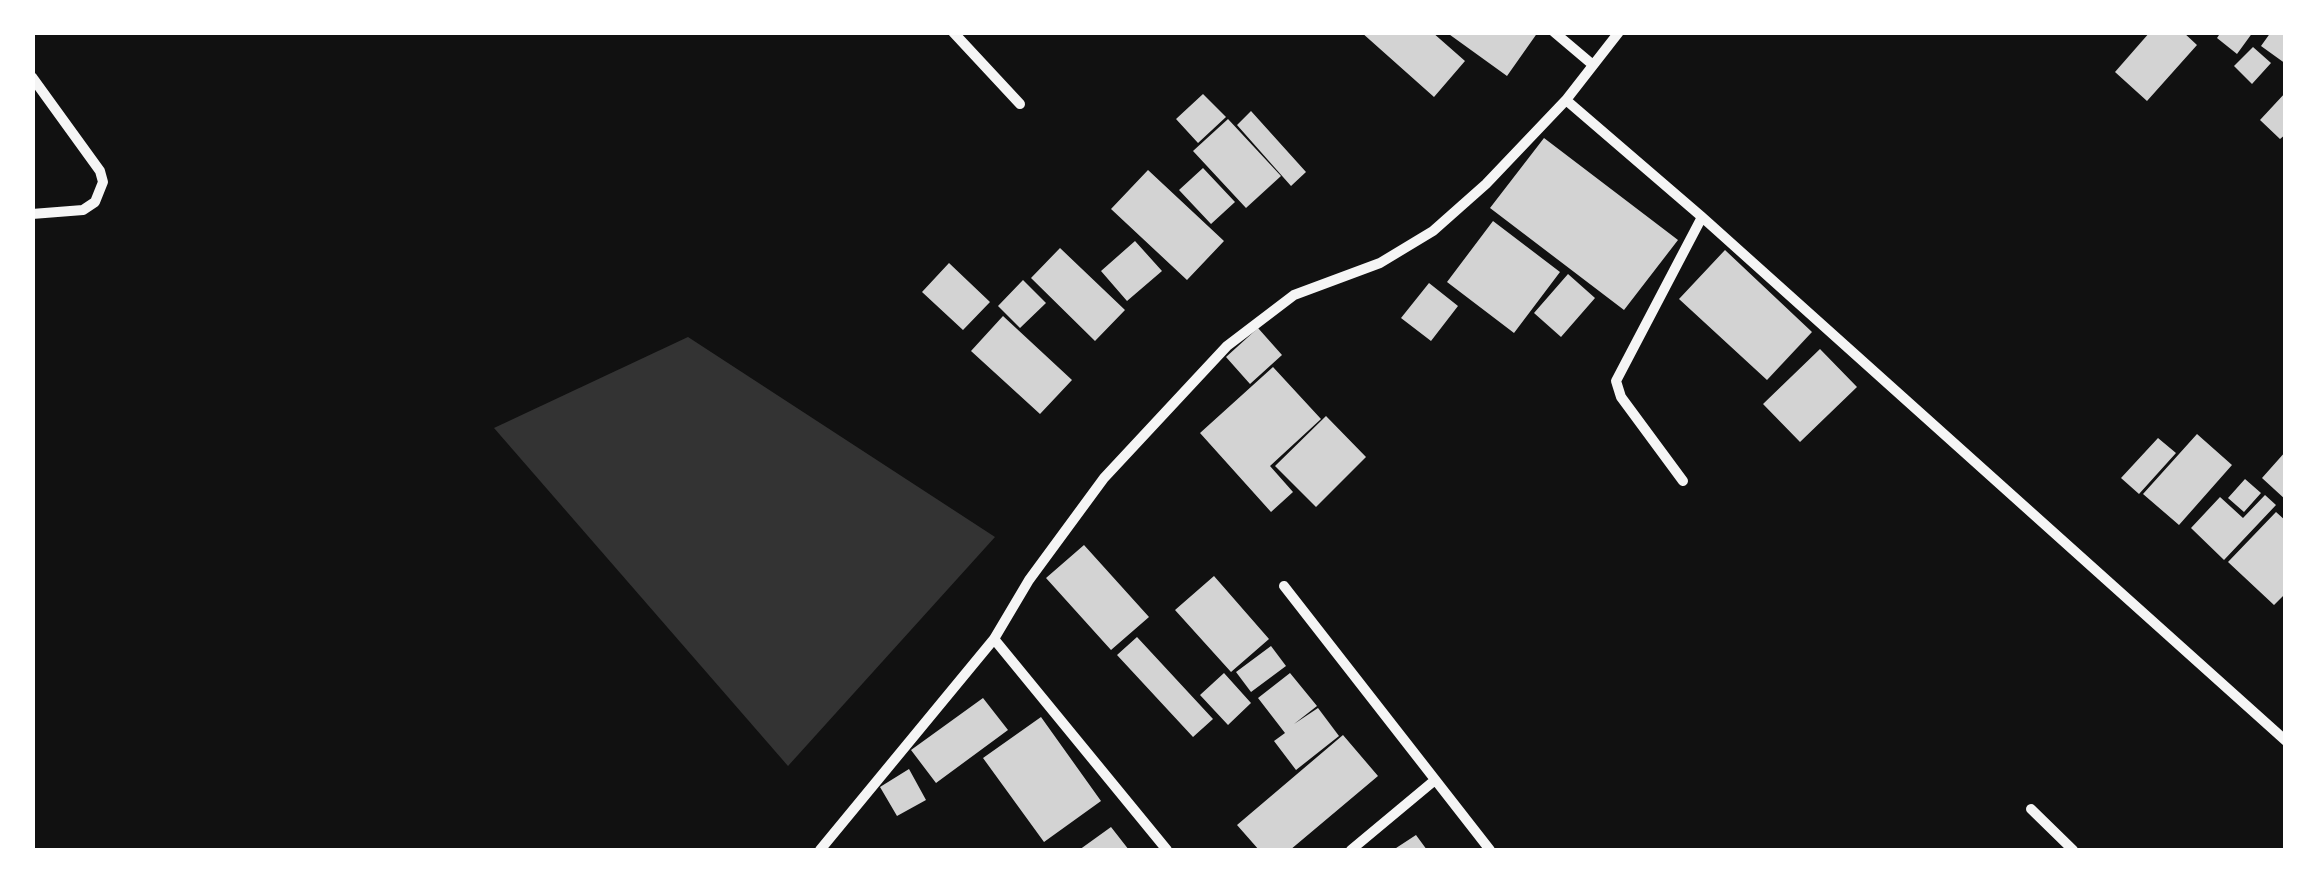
<!DOCTYPE html>
<html>
<head>
<meta charset="utf-8">
<style>
  body { margin:0 }
  #map { position:relative; width:2318px; height:883px; overflow:hidden; background:#111; font-family:"Space Grotesk",sans-serif }
  canvas { display:block }
  .frame { position:absolute; inset:0; border:35px solid #fff; pointer-events:none }
</style>
</head>
<body>
<div id="map">
<canvas width="2318" height="883"></canvas>
<div class="frame"></div>
</div>
<script>
const g = document.querySelector('canvas').getContext('2d');
g.lineJoin = 'round';
function fillPath(path, color) { g.fillStyle = color; g.fill(path, 'evenodd'); }
const shape = rows => new Path2D(rows.map(r => 'M' + r).join(''));
function trace(path, color, width, dash) { g.strokeStyle = color; g.lineWidth = width; g.lineCap = dash ? 'butt' : 'round'; g.setLineDash(dash || []); g.stroke(path); }
const water = shape([
  [688,337,995,537,788,766,494,428]
]);
const building = shape([
  [1361,32,1432,32,1465,61,1434,97],
  [1446,32,1538,32,1507,76],
  [2150,32,2183,32,2197,45,2147,101,2115,72],
  [2221,32,2253,32,2237,54,2217,38],
  [2271,32,2286,32,2286,64,2261,46],
  [2253,47,2271,63,2252,84,2234,66],
  [2286,92,2286,134,2280,139,2260,120],
  [1203,94,1226,117,1198,143,1176,119],
  [1251,111,1306,172,1291,186,1237,125],
  [1228,119,1281,176,1246,208,1193,151],
  [1544,138,1678,240,1624,310,1490,208],
  [1203,168,1235,202,1211,224,1179,190],
  [1148,170,1224,241,1187,280,1111,209],
  [1493,221,1560,272,1514,333,1447,282],
  [1135,241,1162,271,1127,301,1101,271],
  [1060,248,1125,310,1095,341,1031,278],
  [1725,250,1812,332,1767,380,1679,299],
  [949,263,990,302,963,330,922,292],
  [1568,274,1595,298,1561,337,1534,313],
  [1023,280,1046,303,1020,328,998,306],
  [1429,283,1458,306,1431,341,1401,318],
  [1003,316,1072,380,1040,414,971,351],
  [1258,328,1282,355,1250,384,1226,357],
  [1820,349,1857,387,1800,442,1763,404],
  [1273,367,1321,419,1270,466,1293,492,1271,512,1200,433],
  [1326,416,1366,457,1316,507,1275,466],
  [2197,434,2232,465,2179,525,2143,494],
  [2158,438,2176,453,2139,494,2121,478],
  [2286,451,2286,500,2262,478],
  [2245,479,2261,493,2244,512,2228,498],
  [2265,495,2276,505,2224,560,2191,528,2220,497,2243,518],
  [2276,512,2286,521,2286,593,2274,605,2228,562],
  [1084,545,1149,617,1111,650,1046,578],
  [1214,576,1269,639,1231,672,1175,610],
  [1137,637,1213,719,1193,737,1117,655],
  [1271,646,1286,666,1251,692,1236,672],
  [1224,673,1251,703,1228,725,1200,695],
  [1290,673,1317,706,1294,724,1318,708,1339,736,1296,770,1274,741,1285,733,1258,698],
  [983,698,1008,730,936,783,911,750],
  [1041,717,1101,801,1044,842,983,758],
  [1343,735,1378,776,1290,850,1259,850,1237,825],
  [909,769,926,800,897,816,880,787],
  [1111,827,1129,850,1079,850],
  [1416,835,1427,850,1393,850]
]);
const minor = shape([
  [953,32,1020,104],
  [1554,32,1593,65],
  [32,77,100,171,103,182,95,202,83,210,32,214],
  [1566,100,1702,217,2286,741],
  [1683,481,1621,397,1616,381,1702,217],
  [1284,586,1490,850],
  [994,639,1167,850],
  [2031,809,2073,850],
  [820,850,994,639,1029,580,1104,478,1227,346,1294,295,1380,263,1433,231,1486,184,1566,100,1619,32],
  [1351,850,1435,780]
]);
fillPath(water, '#333');
fillPath(building, '#d3d3d3');
trace(minor, '#f5f5f5', 10);
</script>
</body>
</html>
